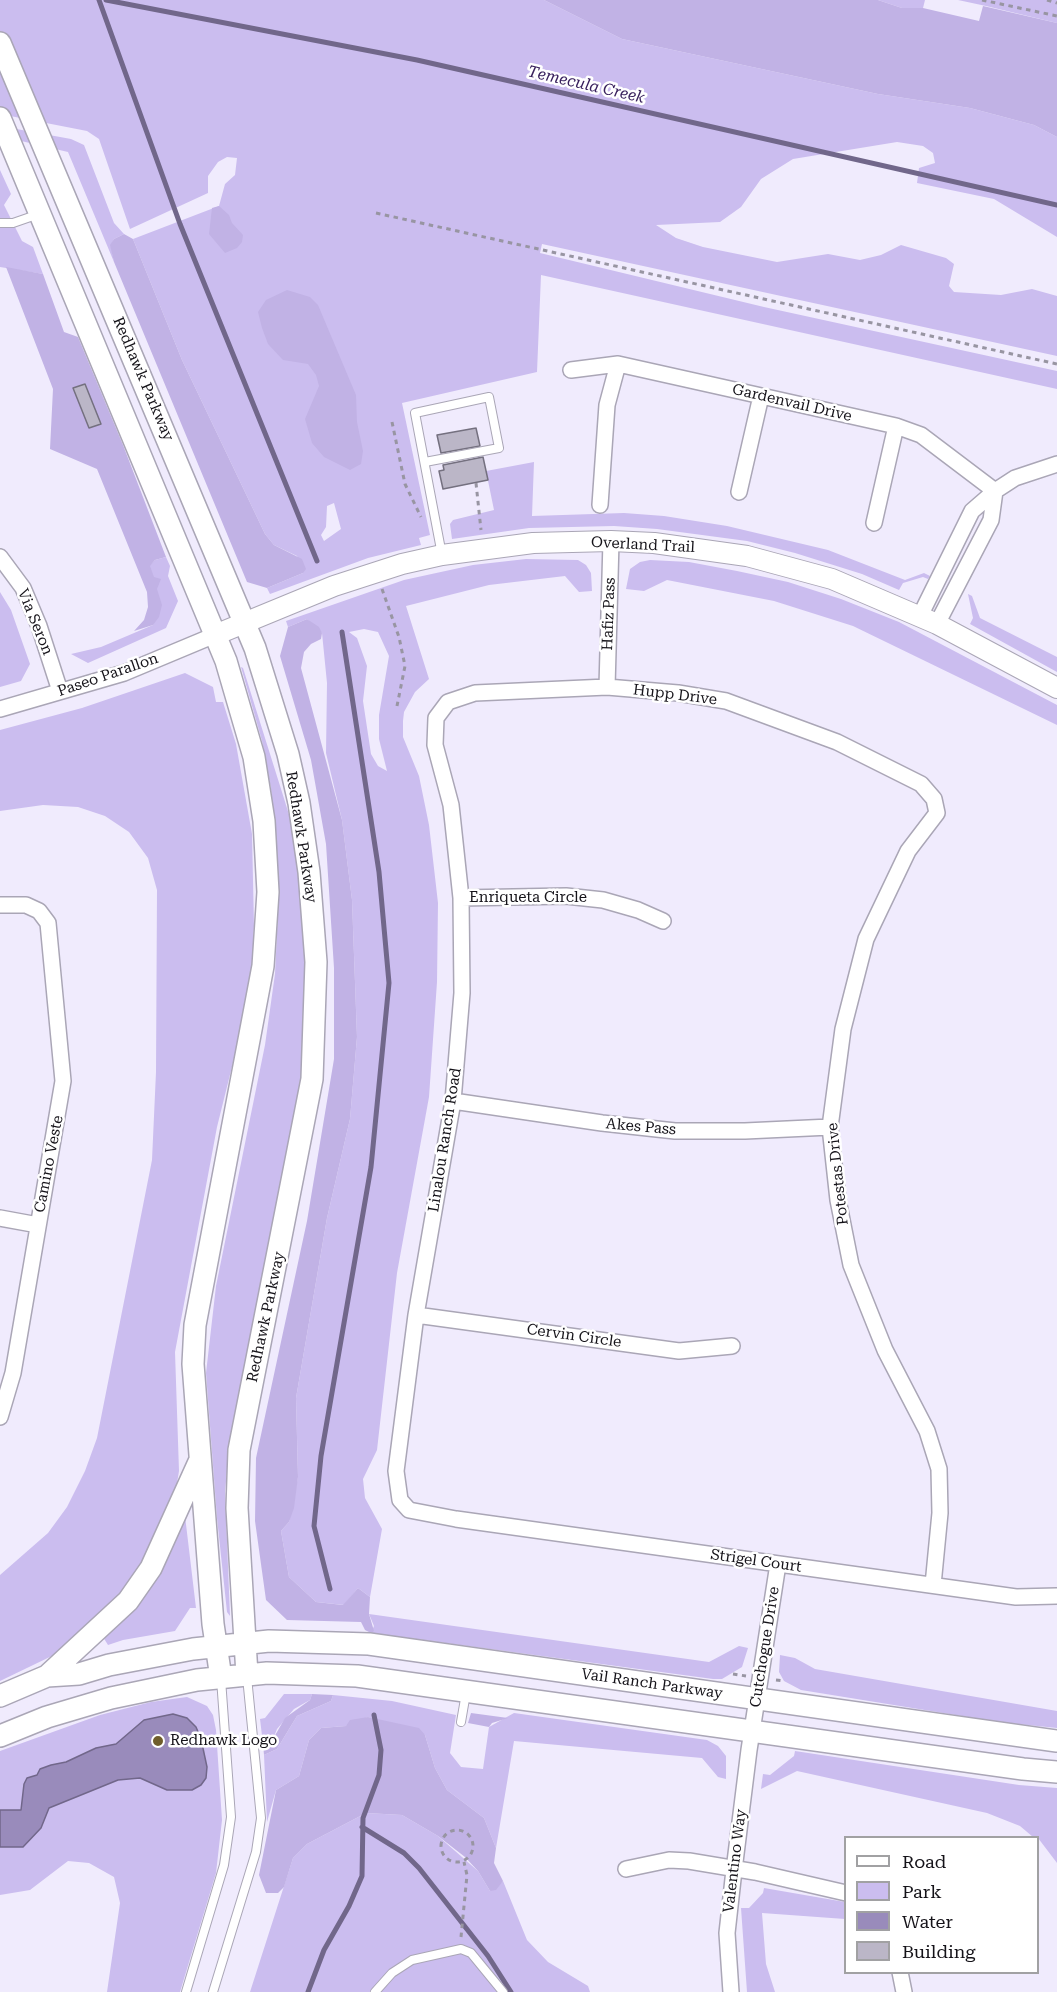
<!DOCTYPE html>
<html>
<head>
<meta charset="utf-8">
<style>
  body { margin:0 }
  #map { position:relative; width:1057px; height:1992px; overflow:hidden; background:#f0ebfd; font-family:"Roboto Serif",serif }
  canvas { display:block }
  .legend { position:absolute; left:844px; top:1836px; width:195px; height:138px; box-sizing:border-box; background:#fff; border:2px solid #a1a1a3; margin:0; padding:8px 10px; list-style:none; font-size:18px; color:#151319 }
  .legend li { display:flex; align-items:center; gap:12px; height:30px }
  .legend b { width:30px; border:2px solid #a1a1a3 }
</style>
</head>
<body>
<div id="map">
<canvas width="1057" height="1992"></canvas>
<ul class="legend">
<li><b style="height:8px;background:#fff"></b>Road</li>
<li><b style="height:16px;background:#cbbdef"></b>Park</li>
<li><b style="height:16px;background:#998bbb"></b>Water</li>
<li><b style="height:16px;background:#bbb6c7"></b>Building</li>
</ul>
</div>
<script>
const g = document.querySelector('canvas').getContext('2d');
g.lineJoin = 'round';
function fillPath(path, color) { g.fillStyle = color; g.fill(path, 'evenodd'); }
const shape = rows => new Path2D(rows.map(r => 'M' + r).join(''));
function trace(path, color, width, dash) { g.strokeStyle = color; g.lineWidth = width; g.lineCap = dash ? 'butt' : 'round'; g.setLineDash(dash || []); g.stroke(path); }
function label(font, color, halo, rows, align = 'center') {
  g.font = font + ' "Roboto Serif",serif'; g.lineWidth = 5; g.setLineDash([]); g.textBaseline = 'middle'; g.strokeStyle = halo; g.fillStyle = color; for (const [text, x, y, turn = 0] of rows) {
    g.save(); g.translate(x, y); g.rotate((+turn || 0) * Math.PI / 180); g.textAlign = isNaN(turn) ? turn : align; if (halo) g.strokeText(text, 0, 0); g.fillText(text, 0, 0); g.restore();
  }
}
const green = shape([
  [0,0,544,0,622,39,878,94,970,108,1034,125,1057,137,1057,237,994,199,917,183,919,168,935,163,933,153,923,146,897,142,793,159,761,179,741,207,720,222,656,225,676,238,703,247,777,262,828,254,860,260,881,255,901,245,946,258,954,264,949,286,954,292,1001,295,1032,289,1057,296,1057,356,542,244,540,253,764,307,1057,371,1057,389,541,275,537,372,402,403,430,535,419,538,421,545,368,558,270,594,267,588,303,573,297,556,274,545,265,534,182,360,133,239,219,206,225,184,235,175,237,158,227,157,218,162,208,176,208,193,130,229,99,139,87,131,0,114],
  [334,503,341,529,324,541,321,535,326,527,327,506],
  [878,0,925,0,923,8,914,9,902,8],
  [958,0,1057,0,1057,23,986,6],
  [0,126,71,139,84,145,114,223,124,234,114,239,111,245,114,262,68,152,0,136],
  [0,170,11,194,4,205,22,241,33,247,43,274,0,267],
  [534,462,532,516,624,513,664,516,727,526,828,550,905,580,924,573,930,576,928,579,923,577,903,583,899,590,862,574,795,553,747,541,657,529,614,526,529,528,452,539,450,524,453,520,494,510,486,471],
  [166,557,170,566,168,576,178,601,166,628,88,663,71,654,101,647,153,625,157,589,149,566,155,560],
  [526,559,578,560,586,565,591,573,592,591,579,592,565,576,489,585,406,606,429,679,415,692,404,712,403,721,403,737,419,776,429,825,438,903,437,982,429,1097,397,1273,377,1450,363,1479,365,1498,382,1529,370,1597,358,1588,344,1605,316,1602,289,1577,281,1531,289,1522,298,1477,296,1398,327,1218,350,1119,357,1037,352,900,342,820,326,753,327,683,322,633,307,619,288,627,286,621,404,580,473,565],
  [364,629,378,632,389,656,379,715,379,739,387,771,378,766,371,754,363,701,367,666,357,638,349,632],
  [650,560,689,562,737,571,788,582,841,599,899,622,1057,705,1057,725,853,626,774,601,667,580,644,591,626,589,630,569,640,562],
  [0,592,11,610,30,664,21,681,0,687],
  [968,594,972,596,980,618,1057,657,1057,672,970,624,973,618],
  [241,667,243,668,292,824,301,886,307,967,301,1089,231,1433,225,1491,230,1616,227,1612,217,1518,206,1373,216,1286,265,1045,275,974,278,912,276,845,271,789,262,741],
  [185,673,213,687,216,702,223,702,236,744,252,834,254,926,251,990,217,1127,175,1352,179,1471,173,1507,160,1537,127,1588,56,1654,0,1681,0,1575,48,1533,67,1507,85,1471,97,1438,152,1160,156,1072,157,890,148,858,129,832,105,816,78,807,43,805,0,811,0,730,82,708],
  [185,1516,196,1608,190,1608,175,1631,123,1640,108,1645,103,1637],
  [369,1614,709,1662,739,1646,748,1648,742,1667,722,1679,713,1679,371,1633,374,1626],
  [780,1655,795,1658,815,1669,1057,1711,1057,1728,999,1722,801,1690,784,1681,779,1672],
  [284,1694,312,1694,310,1700,294,1709,277,1729,273,1739,263,1744,260,1719,265,1718],
  [333,1695,392,1701,456,1715,450,1753,461,1767,483,1769,489,1727,514,1713,707,1740,718,1746,726,1756,726,1779,718,1777,702,1758,514,1741,496,1848,484,1818,447,1790,435,1768,425,1735,368,1717,346,1726,321,1728,309,1740,299,1776,276,1790,267,1822,264,1755,277,1749,297,1716,331,1701],
  [187,1697,207,1706,213,1715,216,1730,222,1820,216,1873,180,1992,107,1992,120,1903,114,1877,89,1863,68,1861,30,1890,0,1895,0,1751,100,1715,151,1702],
  [795,1751,1019,1785,1057,1788,1057,1863,1038,1838,1033,1837,1020,1826,987,1813,797,1771,761,1789,763,1774,770,1775,794,1756],
  [366,1813,402,1815,438,1836,478,1871,490,1891,503,1881,527,1940,548,1962,588,1986,590,1992,250,1992,293,1858,307,1844],
  [764,1888,845,1902,845,1919,762,1913,766,1964,775,1992,747,1992,741,1908,749,1908,763,1893]
]);
const forest = shape([
  [544,0,878,0,902,8,923,8,979,21,983,6,1057,23,1057,137,1034,125,970,108,878,94,622,39],
  [219,206,229,215,232,223,243,235,242,242,237,248,225,253,209,234,212,208],
  [124,234,133,239,182,360,265,534,274,545,302,559,306,569,303,573,267,588,247,582,114,262,110,245,114,239],
  [6,267,43,274,64,332,78,337,123,445,166,557,155,560,150,566,154,577,161,579,157,589,162,605,159,617,153,625,134,631,144,620,148,607,147,592,97,469,50,449,53,389],
  [287,290,310,297,318,305,356,395,357,422,363,451,361,464,350,470,324,457,312,443,305,419,319,386,316,375,308,364,283,360,268,344,262,328,258,312,266,300],
  [307,619,319,627,322,633,321,639,311,644,304,652,301,668,342,820,352,900,357,1037,350,1119,327,1218,296,1398,298,1477,294,1508,289,1522,281,1531,289,1577,316,1602,343,1605,358,1588,370,1597,369,1614,374,1631,371,1633,365,1630,361,1622,287,1620,266,1600,255,1521,256,1458,307,1221,334,1059,334,968,326,844,311,760,280,656,288,627],
  [312,1694,333,1695,331,1701,297,1716,277,1749,264,1755,263,1744,273,1739,285,1718,310,1700],
  [471,1713,508,1718,492,1723,489,1727,468,1723],
  [368,1717,419,1728,425,1735,435,1768,447,1790,484,1818,496,1848,494,1863,503,1881,496,1890,490,1891,478,1871,465,1857,438,1836,402,1815,366,1813,307,1844,293,1858,284,1887,278,1893,266,1893,259,1875,276,1790,299,1776,309,1740,321,1728,346,1726,350,1720]
]);
const water = shape([
  [173,1714,187,1718,196,1727,201,1739,207,1767,206,1778,201,1785,192,1790,167,1790,140,1778,118,1780,49,1808,41,1828,23,1847,0,1847,0,1810,21,1810,24,1784,27,1778,37,1775,40,1769,51,1765,66,1762,96,1748,116,1744,144,1720,173,1714]
]);
const stream = shape([
  [99,0,180,224,317,561],
  [106,0,417,60,1057,205],
  [330,1589,314,1526,321,1456,371,1167,389,983,379,872,342,632],
  [362,1827,404,1853,419,1868,488,1956,511,1992],
  [308,1992,324,1950,349,1906,362,1876,363,1818,379,1775,381,1750,374,1715]
]);
const building = shape([
  [85,384,101,424,89,428,73,388,85,384],
  [476,428,480,446,441,453,437,435,476,428],
  [483,457,488,480,443,489,439,471,444,470,443,465,483,457]
]);
const path = shape([
  [982,0,1057,16],
  [1047,0,1057,3],
  [376,213,1057,364],
  [392,422,405,484,421,517],
  [476,483,481,530],
  [382,589,399,637,405,666,397,706],
  [733,1674,746,1676],
  [776,1680,784,1681],
  '441 1846a16 16 0 1 1 32 0a16 16 0 1 1-32 0Z',
  [461,1937,467,1875,464,1862]
]);
const service = shape([
  [0,223,13,223,39,214],
  [425,462,499,448,489,397,415,413,442,555],
  [461,1722,466,1693],
  [186,1992,224,1865,231,1817,221,1679],
  [213,1992,256,1852,261,1818,247,1677],
  [375,1992,392,1973,412,1960,461,1949,471,1953,503,1992]
]);
const minor = shape([
  [571,370,618,364,896,426,921,435,995,491],
  [739,492,761,396],
  [600,505,607,405,618,364],
  [874,523,896,426],
  [0,557,23,588,39,626,60,691],
  [920,616,972,511,995,491,1015,478,1057,464],
  [937,624,991,520,995,491],
  [607,687,611,541],
  [0,709,124,673,215,635],
  [461,898,566,896,603,900,638,910,663,921],
  [0,905,26,905,39,911,48,923,63,1081,13,1373,0,1417],
  [453,1101,602,1123,675,1131,745,1131,830,1127],
  [0,1218,38,1225],
  [416,1315,679,1351,732,1346],
  [933,1585,940,1513,939,1469,927,1431,885,1350,851,1265,838,1200,830,1127,843,1029,866,939,908,851,937,813,934,799,921,784,837,742,726,701,678,693,607,687,475,693,448,702,436,718,435,745,451,805,461,898,462,993,453,1101,416,1315,396,1471,400,1500,409,1510,456,1519,1016,1597,1057,1596],
  [626,1869,669,1860,689,1861,755,1872,846,1893],
  [900,1972,904,1992],
  [731,1992,727,1933,734,1870,749,1750,778,1564]
]);
const tertiary = shape([
  [215,635,334,586,402,564,442,555,533,543,611,541,654,543,747,556,832,579,937,624,1057,688]
]);
const secondary = shape([
  [0,43,255,648,288,754,299,803,309,872,316,962,312,1079,239,1450,237,1508,247,1675],
  [0,118,226,661,254,757,264,821,268,892,263,966,195,1325,193,1364,213,1624,221,1678],
  [47,1676,128,1601,151,1568,199,1462],
  [0,1696,47,1676,79,1674,109,1665,193,1649,269,1641,369,1644,1057,1741],
  [0,1736,47,1717,111,1698,197,1680,267,1673,357,1676,1023,1769,1057,1772]
]);
const markers = [
  [158,1741,6,"#6f5d2b"]
];
const streetNames = [
  ["Redhawk Parkway",143,379,67],
  ["Gardenvail Drive",792,403,13],
  ["Overland Trail",643,545,3],
  ["Hafiz Pass",609,614,-88],
  ["Via Seron",35,622,68],
  ["Paseo Parallon",108,675,-19],
  ["Hupp Drive",675,695,7],
  ["Redhawk Parkway",301,837,81],
  ["Enriqueta Circle",528,898],
  ["Akes Pass",641,1127,5],
  ["Linalou Ranch Road",445,1140,-81],
  ["Camino Veste",49,1164,-79],
  ["Potestas Drive",838,1174,-96],
  ["Redhawk Parkway",266,1317,-78],
  ["Cervin Circle",574,1336,8],
  ["Strigel Court",756,1561,8],
  ["Cutchogue Drive",765,1647,-81],
  ["Vail Ranch Parkway",652,1684,8],
  ["Valentino Way",735,1861,-83]
];
const poiNames = [
  ["Redhawk Logo",170,1741]
];
const waterNames = [
  ["Temecula Creek",586,85,13]
];
fillPath(green, '#cbbdef');
fillPath(forest, '#c1b2e5');
fillPath(water, '#998bbb');
trace(water, '#71678a', 1.5);
trace(stream, '#71678a', 5);
fillPath(building, '#bbb6c7');
trace(building, '#74707f', 1.5);
trace(service, '#aaa6b6', 10);
trace(minor, '#aaa6b6', 18);
trace(tertiary, '#aaa6b6', 22);
trace(secondary, '#aaa6b6', 24);
trace(path, '#9895a2', 3, [4.5, 4.5]);
trace(service, '#fff', 8);
trace(minor, '#fff', 15);
trace(tertiary, '#fff', 20);
trace(secondary, '#fff', 21);
for (const [x, y, r, color] of markers) { const dot = new Path2D(); dot.arc(x, y, r, 0, 2 * Math.PI); g.fillStyle = color; g.fill(dot); trace(dot, '#fff', 2); }
label('15px', '#151319', '#fff', streetNames);
label('15px', '#151319', '#fff', poiNames, 'left');
label('italic 16px', '#39215d', '#fff', waterNames);
</script>
</body>
</html>
